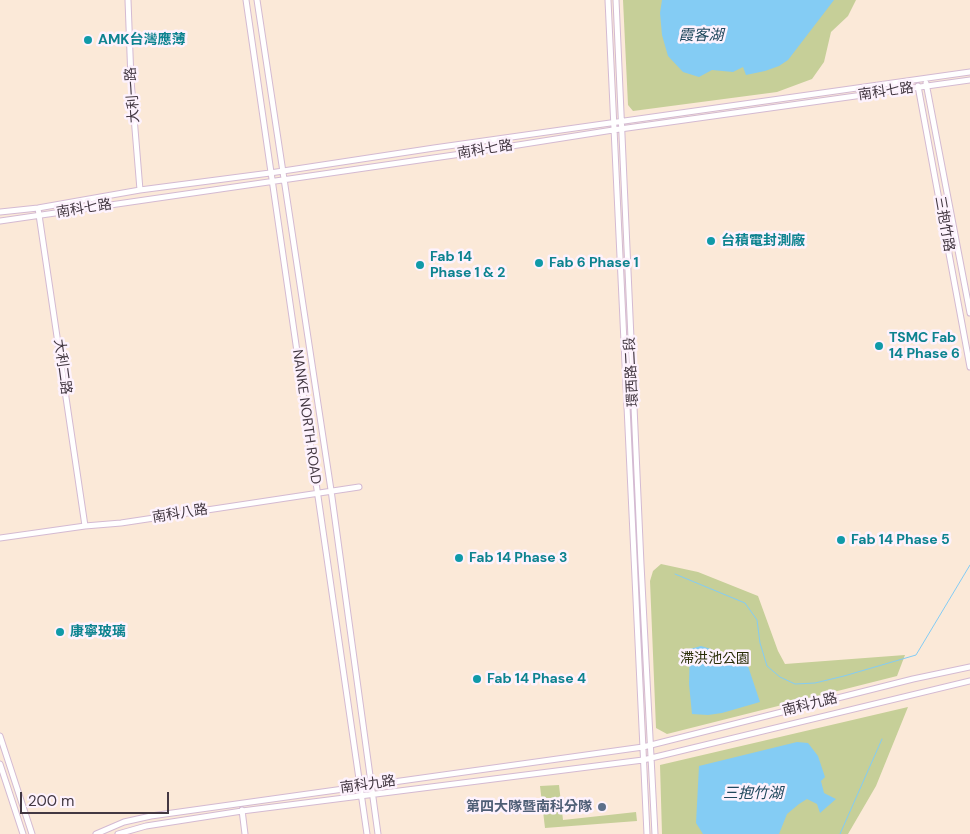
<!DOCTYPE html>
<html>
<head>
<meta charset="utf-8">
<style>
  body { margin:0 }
  #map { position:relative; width:970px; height:834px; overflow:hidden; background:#fdf2fd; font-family:"DM Sans",sans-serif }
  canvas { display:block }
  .scale { position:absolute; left:20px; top:792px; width:149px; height:22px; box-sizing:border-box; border:2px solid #433842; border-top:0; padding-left:6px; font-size:15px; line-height:18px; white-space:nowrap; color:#433842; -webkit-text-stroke:4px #fdf2fd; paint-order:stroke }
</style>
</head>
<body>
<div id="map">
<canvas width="970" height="834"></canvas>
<div class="scale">200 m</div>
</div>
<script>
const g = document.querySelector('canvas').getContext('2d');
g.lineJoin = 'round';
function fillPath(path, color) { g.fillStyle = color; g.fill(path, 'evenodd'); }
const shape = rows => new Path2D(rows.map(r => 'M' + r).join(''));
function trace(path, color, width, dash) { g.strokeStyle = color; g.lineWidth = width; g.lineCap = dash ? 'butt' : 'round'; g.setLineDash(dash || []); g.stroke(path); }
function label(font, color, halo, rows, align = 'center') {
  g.font = font + ' "DM Sans","Noto Sans TC",sans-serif'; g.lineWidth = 5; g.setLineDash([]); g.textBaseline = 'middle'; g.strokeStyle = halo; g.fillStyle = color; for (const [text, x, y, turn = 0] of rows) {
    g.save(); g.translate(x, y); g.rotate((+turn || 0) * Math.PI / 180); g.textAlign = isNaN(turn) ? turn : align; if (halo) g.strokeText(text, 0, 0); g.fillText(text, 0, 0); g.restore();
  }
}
const industrial = shape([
  [0,0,970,0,970,834,0,834]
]);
const green = shape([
  [623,0,856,0,848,16,831,32,824,62,812,79,777,92,633,111,628,105],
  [661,564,698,572,758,596,778,651,785,664,905,655,897,676,667,734,656,728,650,581,653,571],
  [908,707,876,786,848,834,662,834,660,765],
  [559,785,563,820,636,812,637,821,545,828,540,786]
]);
const water = shape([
  [662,0,834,0,788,60,779,66,765,71,746,75,743,67,733,72,712,70,699,77,683,72,668,56,662,35,660,13],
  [701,646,711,649,718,657,739,660,747,663,760,702,722,713,708,715,692,714,689,684,690,649],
  [797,742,808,743,818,756,825,777,821,781,824,793,836,799,820,813,817,804,807,799,799,804,787,814,779,834,703,834,696,823,699,766]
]);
const stream = shape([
  [675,574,745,603,757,620,760,643,767,666,780,677,795,684,815,683,844,676,916,655,970,565],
  [840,834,882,739]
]);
const minor = shape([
  [128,0,131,80,140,190],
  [246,0,367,834],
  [257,0,331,490,378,834],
  [608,0,647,834],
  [616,0,641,564,655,834],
  [926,83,970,313],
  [918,86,970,367],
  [38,208,85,526],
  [0,212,38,208,140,190,270,173,434,148,970,72],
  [0,221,461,154,613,130,970,80],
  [0,538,85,526,121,523,359,487],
  [0,736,32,834],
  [0,764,23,834],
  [242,810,245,834],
  [96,834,124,822,151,816,643,747,913,679,970,667],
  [118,834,146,826,242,811,643,760,970,681]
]);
const markers = [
  [88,40,5,"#0f9aa8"],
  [711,241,5,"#0f9aa8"],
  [539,263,5,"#0f9aa8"],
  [420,265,5,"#0f9aa8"],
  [879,346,5,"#0f9aa8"],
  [841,540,5,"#0f9aa8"],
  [459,558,5,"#0f9aa8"],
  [60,632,5,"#0f9aa8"],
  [477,679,5,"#0f9aa8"],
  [602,807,5,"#5c6f8a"]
];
const cultureNames = [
  ["AMK台灣應薄",98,40],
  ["台積電封測廠",721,241],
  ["Fab 14",430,257],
  ["Phase 1 & 2",430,273],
  ["Fab 6 Phase 1",549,263],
  ["TSMC Fab",889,338],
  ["14 Phase 6",889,354],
  ["Fab 14 Phase 5",851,540],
  ["Fab 14 Phase 3",469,558],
  ["康寧玻璃",70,632],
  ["Fab 14 Phase 4",487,679]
];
const streetNames = [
  ["南科七路",886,92,-8],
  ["大利一路",133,95,-94],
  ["南科七路",485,150,-9],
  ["南科七路",84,209,-9],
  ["三抱竹路",944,224,80],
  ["大利二路",62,367,82],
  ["環西路二段",632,372,-93],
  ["NANKE NORTH ROAD",306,417,82],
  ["南科八路",180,514,-9],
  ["南科九路",810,705,-14],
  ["南科九路",368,785,-8]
];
const parkNames = [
  ["滯洪池公園",715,659]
];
const serviceNames = [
  ["第四大隊暨南科分隊",592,807]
];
const waterNames = [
  ["霞客湖",701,36],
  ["三抱竹湖",753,794]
];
fillPath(industrial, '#fbe9d8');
fillPath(green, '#c6cf98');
fillPath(water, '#84ccf4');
trace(stream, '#84ccf4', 1);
trace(minor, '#d4bad2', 7);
trace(minor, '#fff', 5);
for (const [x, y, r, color] of markers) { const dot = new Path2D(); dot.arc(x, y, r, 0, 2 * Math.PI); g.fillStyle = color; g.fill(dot); trace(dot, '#fdf2fd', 2); }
label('bold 14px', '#0d838f', '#fdf2fd', cultureNames, 'left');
label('14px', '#433842', '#fdf2fd', streetNames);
label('14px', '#292d06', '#fdf2fd', parkNames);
label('bold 14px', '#4e5e75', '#fdf2fd', serviceNames, 'right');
label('italic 15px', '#20485d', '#fdf2fd', waterNames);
</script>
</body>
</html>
